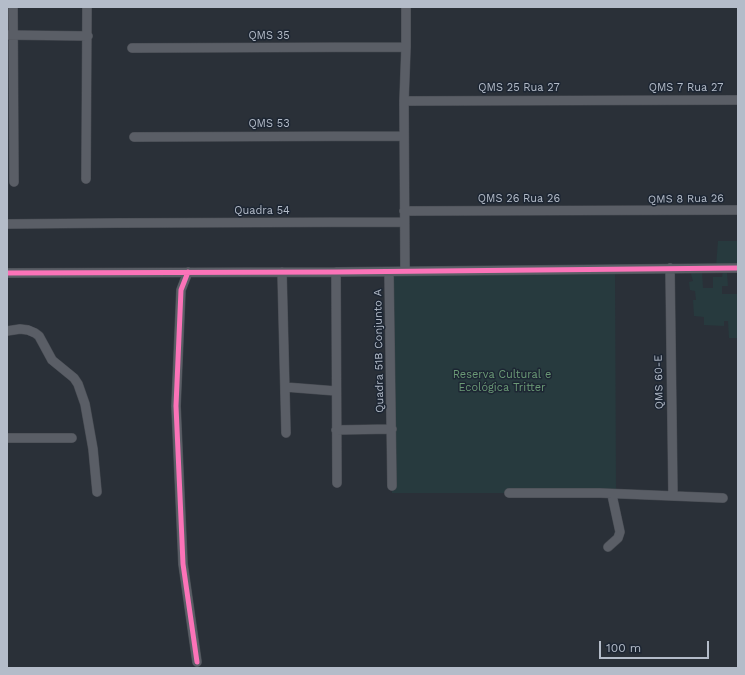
<!DOCTYPE html>
<html>
<head>
<meta charset="utf-8">
<style>
  body { margin:0 }
  #map { position:relative; width:745px; height:675px; overflow:hidden; background:#2a3038; font-family:"Work Sans",sans-serif }
  canvas { display:block }
  .frame { position:absolute; inset:0; border:8px solid #b4bcc9; pointer-events:none }
  .scale { position:absolute; left:599px; top:641px; width:110px; height:18px; box-sizing:border-box; border:2px solid #b4bcc9; border-top:0; padding-left:5px; font-size:12px; line-height:14px; white-space:nowrap; color:#b4bcc9; -webkit-text-stroke:3px #1d2633; paint-order:stroke }
</style>
</head>
<body>
<div id="map">
<canvas width="745" height="675"></canvas>
<div class="frame"></div>
<div class="scale">100 m</div>
</div>
<script>
const g = document.querySelector('canvas').getContext('2d');
g.lineJoin = 'round';
function fillPath(path, color) { g.fillStyle = color; g.fill(path, 'evenodd'); }
const shape = rows => new Path2D(rows.map(r => 'M' + r).join(''));
function trace(path, color, width, dash) { g.strokeStyle = color; g.lineWidth = width; g.lineCap = dash ? 'butt' : 'round'; g.setLineDash(dash || []); g.stroke(path); }
function label(font, color, halo, rows, align = 'center') {
  g.font = font + ' "Work Sans",sans-serif'; g.lineWidth = 3; g.setLineDash([]); g.textBaseline = 'middle'; g.strokeStyle = halo; g.fillStyle = color; for (const [text, x, y, turn = 0] of rows) {
    g.save(); g.translate(x, y); g.rotate((+turn || 0) * Math.PI / 180); g.textAlign = isNaN(turn) ? turn : align; if (halo) g.strokeText(text, 0, 0); g.fillText(text, 0, 0); g.restore();
  }
}
const green = shape([
  [718,241,738,241,738,266,716,266],
  [615,270,616,496,509,493,392,493,390,273],
  [690,271,702,271,703,288,713,288,713,277,722,277,723,272,727,273,728,286,722,286,722,294,738,294,738,338,729,338,728,321,724,321,724,326,704,325,704,317,694,316,693,300,696,300,695,291,690,290,689,282,693,281]
]);
const minor = shape([
  [13,7,14,182],
  [7,35,88,36],
  [132,48,406,47],
  [404,101,738,100],
  [134,137,404,136],
  [86,179,87,7],
  [404,211,738,210],
  [7,224,119,223,404,222],
  [670,268,673,496],
  [405,271,404,101,406,47,406,7],
  [188,272,181,290,176,406,183,564,197,662],
  [282,272,286,433],
  [336,272,337,483],
  [389,272,392,486],
  [7,273,336,272,738,268],
  [7,331,20,329,28,330,35,333,39,336,52,360,74,378,78,384,85,404,93,449,97,492],
  [285,387,336,391],
  [336,430,392,429],
  [7,438,72,438],
  [509,493,600,493,723,498],
  [608,547,618,538,620,532,612,495]
]);
const cycleway = shape([
  [188,272,181,290,176,406,183,564,197,662],
  [7,273,336,272,738,268]
]);
const streetNames = [
  ["QMS 35",269,36],
  ["QMS 25 Rua 27",519,88],
  ["QMS 7 Rua 27",686,88],
  ["QMS 53",269,124],
  ["QMS 26 Rua 26",519,199],
  ["QMS 8 Rua 26",686,199,-1],
  ["Quadra 54",262,211],
  ["Quadra 51B Conjunto A",379,351,-91],
  ["QMS 60-E",659,382,-91]
];
const parkNames = [
  ["Reserva Cultural e",502,375],
  ["Ecológica Tritter",502,388]
];
fillPath(green, '#273a3e');
trace(minor, '#484c53', 10);
trace(minor, '#5a5e66', 9);
trace(cycleway, '#fb73b8', 5);
label('11px', '#b4bcc9', '#1d2633', streetNames);
label('11px', '#6b9a76', '#1d2633', parkNames);
</script>
</body>
</html>
